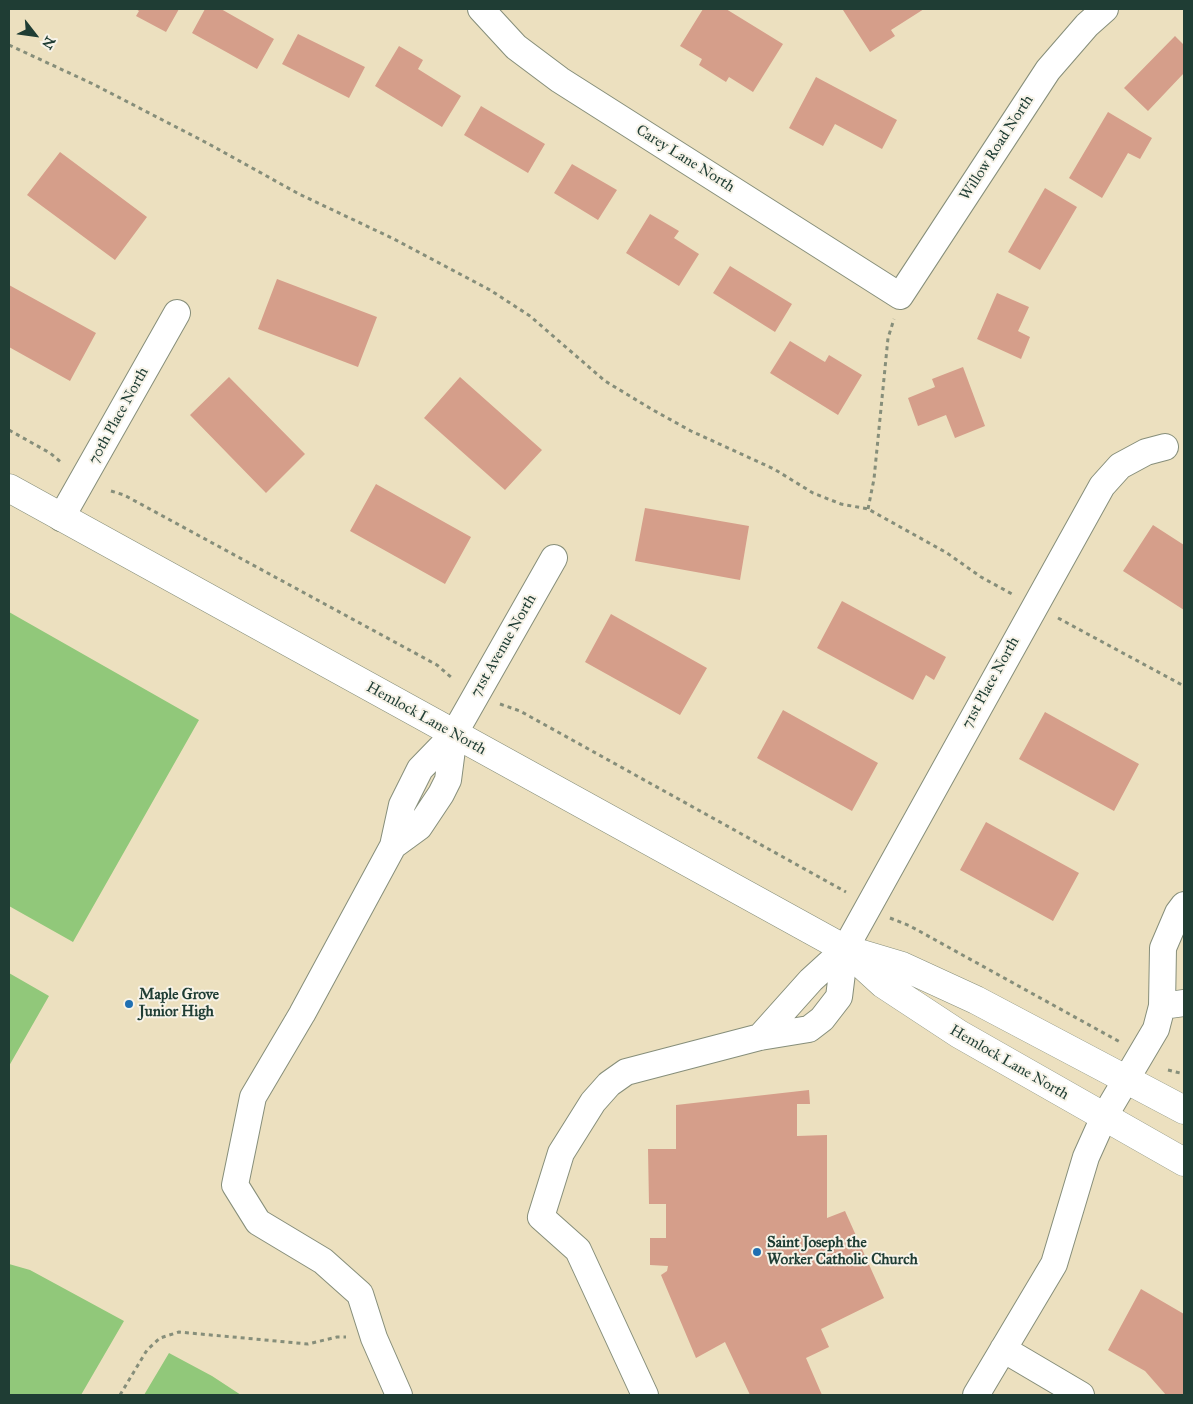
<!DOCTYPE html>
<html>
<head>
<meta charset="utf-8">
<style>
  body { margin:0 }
  #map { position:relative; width:1193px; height:1404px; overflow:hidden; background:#ece0bf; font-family:"IM FELL Great Primer",serif }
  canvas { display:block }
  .frame { position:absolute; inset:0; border:10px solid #1f3d34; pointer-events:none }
  .north { position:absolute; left:10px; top:10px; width:50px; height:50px; -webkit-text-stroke:4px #f7f3e8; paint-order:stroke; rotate:120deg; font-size:14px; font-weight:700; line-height:20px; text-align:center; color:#1f3d34 }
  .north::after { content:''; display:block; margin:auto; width:18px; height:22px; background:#1f3d34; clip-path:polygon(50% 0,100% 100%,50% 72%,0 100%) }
</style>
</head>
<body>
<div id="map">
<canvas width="1193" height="1404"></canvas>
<div class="frame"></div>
<div class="north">N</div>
</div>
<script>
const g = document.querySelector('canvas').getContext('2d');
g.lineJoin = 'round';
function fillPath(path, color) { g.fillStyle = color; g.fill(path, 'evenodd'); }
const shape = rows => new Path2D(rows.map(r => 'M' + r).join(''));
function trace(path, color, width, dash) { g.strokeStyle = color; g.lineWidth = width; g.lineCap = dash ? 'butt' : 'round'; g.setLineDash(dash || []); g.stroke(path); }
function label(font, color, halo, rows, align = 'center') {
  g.font = font + ' "IM FELL Great Primer",serif'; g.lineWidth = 4; g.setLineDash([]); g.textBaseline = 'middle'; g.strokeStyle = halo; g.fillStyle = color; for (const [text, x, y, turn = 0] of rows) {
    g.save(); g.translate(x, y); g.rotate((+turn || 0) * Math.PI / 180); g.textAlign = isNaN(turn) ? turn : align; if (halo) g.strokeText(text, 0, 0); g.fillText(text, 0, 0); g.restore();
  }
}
const green = shape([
  [9,612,199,720,73,942,9,906],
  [9,973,49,996,9,1066],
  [9,1264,30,1270,124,1321,81,1395,9,1395],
  [169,1353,212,1376,241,1395,144,1395]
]);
const building = shape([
  [136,9,179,9,166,32,136,16,139,11],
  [205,9,221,9,274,39,257,69,192,33],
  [703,9,726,9,783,44,753,92,729,77,726,82,699,65,702,59,680,46],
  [846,9,924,9,891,30,895,36,870,52,843,10],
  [298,34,365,67,349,98,282,64],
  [1175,36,1184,45,1184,73,1148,111,1124,88],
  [399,46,423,60,418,69,461,96,442,127,375,86],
  [816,77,897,120,882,149,835,124,823,146,789,128],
  [481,106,545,144,528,173,464,135],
  [1108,112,1152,138,1140,159,1128,153,1102,198,1069,178],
  [60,152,147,217,115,260,27,195],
  [572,164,617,190,598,220,554,193],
  [1045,188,1077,207,1040,270,1008,252],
  [650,214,679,231,674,238,699,254,679,286,626,253],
  [730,266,792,304,775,332,713,293],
  [277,279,377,317,358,367,258,329],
  [9,285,96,333,70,381,9,347],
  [997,293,1029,307,1018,331,1030,337,1021,359,977,339],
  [790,341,825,362,829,355,862,375,838,415,770,373],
  [963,367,985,426,955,438,946,415,918,426,908,398,935,387,932,379],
  [229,377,305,454,266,493,190,415],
  [460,377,542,450,505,490,424,418],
  [376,484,471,537,445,584,350,531],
  [645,508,749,526,740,580,635,561],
  [1153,525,1184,545,1184,610,1123,571],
  [842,601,946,657,934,680,926,675,913,700,817,648],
  [611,614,707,668,680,715,585,662],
  [783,710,878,763,852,811,757,758],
  [1045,712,1139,764,1114,811,1019,759],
  [986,822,1079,873,1053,921,960,870],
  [809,1090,810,1104,797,1104,797,1136,827,1135,827,1218,845,1211,884,1298,821,1329,829,1347,806,1358,822,1395,750,1395,725,1342,696,1358,661,1275,667,1271,668,1266,650,1265,650,1238,666,1238,666,1204,649,1204,648,1149,676,1149,676,1105],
  [1141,1289,1184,1314,1184,1395,1166,1395,1145,1371,1108,1350]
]);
const path = shape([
  [9,45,93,84,207,143,299,194,394,239,490,290,530,316,605,381,653,410,691,431,774,469,813,493,841,504,868,509,947,553,981,577,1012,594],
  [9,430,50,453,62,463],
  [111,491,124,495,437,665,452,678],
  [868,509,874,479,888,338,894,319],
  [1058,618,1184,686],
  [500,704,520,711,846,892],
  [890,918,910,926,1120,1042],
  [1168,1070,1184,1074],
  [120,1395,147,1350,160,1338,179,1332,308,1344,337,1337,346,1337]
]);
const minor = shape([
  [481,9,516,47,560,80,900,296,1048,70,1087,25,1105,9],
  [61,518,177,313],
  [393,846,419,827,441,794,448,780,454,734],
  [1162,1006,1163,948,1178,913,1184,905],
  [760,1037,811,980,845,949,1102,486,1120,466,1146,452,1165,447],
  [1003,1349,1081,1395],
  [399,1395,374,1338,360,1294,323,1261,258,1222,235,1185,253,1097,302,1014,393,846,402,805,420,769,454,734,554,558],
  [645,1395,578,1250,541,1217,561,1153,593,1102,609,1084,626,1072,760,1037,809,1029,822,1019,839,997,845,949],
  [976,1395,1054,1264,1086,1157,1104,1117,1156,1029,1162,1006,1184,1003]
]);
const major = shape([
  [9,488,845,949,902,966,976,1000,1184,1110],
  [849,953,883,984,959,1034,1184,1162]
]);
const markers = [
  [129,1004,5,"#1f6fb2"],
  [757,1252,5,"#1f6fb2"]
];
const streetNames = [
  ["Willow Road North",997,148,-57],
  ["Carey Lane North",685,159,32],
  ["70th Place North",119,416,-61],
  ["71st Avenue North",504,646,-60],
  ["71st Place North",991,683,-61],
  ["Hemlock Lane North",426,719,29],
  ["Hemlock Lane North",1009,1063,30]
];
const poiNames = [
  ["Maple Grove",139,995],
  ["Junior High",139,1012],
  ["Saint Joseph the",767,1243],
  ["Worker Catholic Church",767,1260]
];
fillPath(green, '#91c87a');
fillPath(building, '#d59e8a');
trace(minor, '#868e7a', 28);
trace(major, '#868e7a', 29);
trace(path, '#868e7a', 3, [4, 4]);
trace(minor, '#fff', 26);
trace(major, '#fff', 28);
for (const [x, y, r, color] of markers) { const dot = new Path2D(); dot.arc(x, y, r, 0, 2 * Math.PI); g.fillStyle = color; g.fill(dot); trace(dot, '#f7f3e8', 2); }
label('15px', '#1f3d34', '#f7f3e8', streetNames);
label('bold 15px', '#1f3d34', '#f7f3e8', poiNames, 'left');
</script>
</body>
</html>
